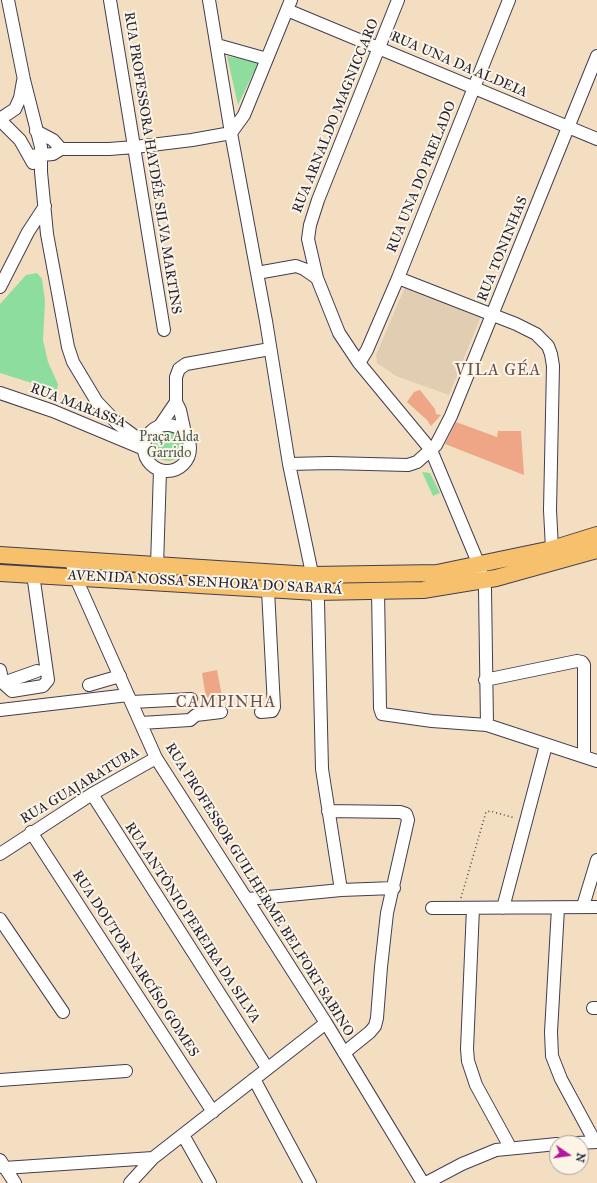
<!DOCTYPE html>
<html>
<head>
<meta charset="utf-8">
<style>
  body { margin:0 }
  #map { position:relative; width:597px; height:1183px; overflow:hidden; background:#f4dec1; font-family:"IM FELL Great Primer",serif }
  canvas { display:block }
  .north { position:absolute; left:549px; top:1135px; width:40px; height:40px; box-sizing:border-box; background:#fcf5e5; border:1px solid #a5a1a1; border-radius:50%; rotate:103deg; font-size:11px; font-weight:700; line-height:16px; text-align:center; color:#22223b }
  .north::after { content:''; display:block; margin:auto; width:14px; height:18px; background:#b5179e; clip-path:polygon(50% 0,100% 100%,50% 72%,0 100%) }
</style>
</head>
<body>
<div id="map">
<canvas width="597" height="1183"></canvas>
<div class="north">N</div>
</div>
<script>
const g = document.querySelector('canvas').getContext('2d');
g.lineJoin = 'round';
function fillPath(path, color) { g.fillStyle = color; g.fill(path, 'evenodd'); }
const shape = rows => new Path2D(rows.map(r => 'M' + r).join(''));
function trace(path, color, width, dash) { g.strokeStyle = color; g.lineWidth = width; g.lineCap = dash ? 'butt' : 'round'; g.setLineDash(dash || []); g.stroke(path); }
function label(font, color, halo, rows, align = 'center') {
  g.font = font + ' "IM FELL Great Primer",serif'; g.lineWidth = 4; g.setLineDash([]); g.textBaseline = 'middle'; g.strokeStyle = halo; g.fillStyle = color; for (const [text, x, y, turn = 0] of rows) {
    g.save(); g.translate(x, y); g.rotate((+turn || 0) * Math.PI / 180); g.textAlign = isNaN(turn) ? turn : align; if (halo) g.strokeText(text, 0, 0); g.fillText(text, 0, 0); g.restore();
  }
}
const built = shape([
  [405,287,481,316,449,395,396,376,377,363,376,355]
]);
const green = shape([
  [227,56,258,63,238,105],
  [37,273,42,279,45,301,43,340,48,362,58,384,57,391,0,373,0,304,26,275],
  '153 446a15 15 0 1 1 30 0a15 15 0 1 1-30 0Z',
  [422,472,430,473,440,493,433,496]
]);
const building = shape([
  [420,390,435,409,436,414,441,415,431,426,427,420,407,402,414,392],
  [456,422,497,437,498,431,521,431,524,475,445,444],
  [217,670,222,696,206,698,202,673]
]);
const path = shape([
  [461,898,486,812,490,811,515,818]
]);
const minor = shape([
  [8,0,24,80,41,147,41,172,47,234,68,347,73,362,97,402,118,424,144,443],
  [110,0,164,330],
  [209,0,231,133,266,321,289,464,318,602,322,769,341,890],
  [398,0,318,200,310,225,308,239,317,278,339,333,359,363,431,450,479,565,485,589,487,725],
  [287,10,597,139],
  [217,45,267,59],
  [0,119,15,109,20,98,23,81],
  [0,120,20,140,33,163],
  [36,131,53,140,61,149],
  [29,156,53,154,61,149,109,149,135,147,192,140,231,133,244,115,291,0],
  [257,273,296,266,304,269,317,278],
  [398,278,516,324,536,334,548,346,551,354,553,366,550,510,552,549],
  [0,287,28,232,45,206],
  [359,363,367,350,398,278,509,0],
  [0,393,53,411,144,449],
  '144 448a23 23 0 1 1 46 0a23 23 0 1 1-46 0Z',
  [159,427,176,402],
  [185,433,180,410,176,402,176,377,179,369,186,364,270,349],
  [289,464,330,463,408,465,417,462,436,445,451,416,597,56],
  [71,560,75,576,156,758,326,1023,423,1183],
  [157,566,160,470],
  [378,591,380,708,382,714,432,721,487,725,597,761],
  [0,670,3,683,12,691,43,686,48,680,33,574],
  [485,680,577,661,582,662,584,665,584,756],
  [3,683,37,671],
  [89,685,120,676],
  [132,702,191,699],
  [0,710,128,695],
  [261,712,272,711,274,707,268,590],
  [141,723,190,720,196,715,221,712],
  [92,794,267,1068],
  [328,811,400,812,406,814,408,820,387,913,381,967,377,1018,375,1026,370,1032,344,1053],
  [31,832,213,1112],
  [0,854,92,794,156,758],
  [248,899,341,890,394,888],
  [583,906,597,860],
  [432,908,597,907],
  [473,908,467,1049,468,1061,476,1085,510,1147],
  [503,908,546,745],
  [558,908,551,1032,552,1056,561,1079,595,1142],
  [0,919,63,1012],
  [593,1008,597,1008],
  [254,1079,310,1183],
  [0,1080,126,1071],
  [183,1135,210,1183],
  [577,1143,597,1142],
  [0,1160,15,1183],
  [4,1168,153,1158,326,1023],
  [130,1183,153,1158],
  [426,1183,462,1164,496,1150,557,1144]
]);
const major = shape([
  [0,555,311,575,437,573,552,549,597,535],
  [0,573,316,592,423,590,496,578,597,550]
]);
const streetNames = [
  ["RUA UNA DA ALDEIA",459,65,23],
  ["RUA ARNALDO MAGNICCARO",336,116,-68],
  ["RUA PROFESSORA HAYDÉE SILVA MARTINS",152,163,81],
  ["RUA UNA DO PRELADO",422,177,-68],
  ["RUA TONINHAS",503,249,-68],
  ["RUA MARASSA",78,406,21],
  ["AVENIDA NOSSA SENHORA DO SABARÁ",205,583,3],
  ["RUA GUAJARATUBA",80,786,-31],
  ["RUA PROFESSOR GUILHERME BELFORT SABINO",259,890,58],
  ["RUA ANTÔNIO PEREIRA DA SILVA",192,923,57],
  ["RUA DOUTOR NARCÍSO GOMES",135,964,57]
];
const parkNames = [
  ["Praça Alda",169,438],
  ["Garrido",169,454]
];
const quarterNames = [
  ["VILA GÉA",498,371],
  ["CAMPINHA",226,703]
];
fillPath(built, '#e0cdb2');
fillPath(green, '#8dde9e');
fillPath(building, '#eea686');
trace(minor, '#423e4f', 14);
trace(major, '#423e4f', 18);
trace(path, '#423e4f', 1.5, [1, 3]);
trace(minor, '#fff', 12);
trace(major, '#f7c06c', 16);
label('14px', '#22223b', '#fcf5e5', streetNames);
label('14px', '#425a59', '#fcf5e5', parkNames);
g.letterSpacing = '1px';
label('16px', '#695055', '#fcf5e5', quarterNames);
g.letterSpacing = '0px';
</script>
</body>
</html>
